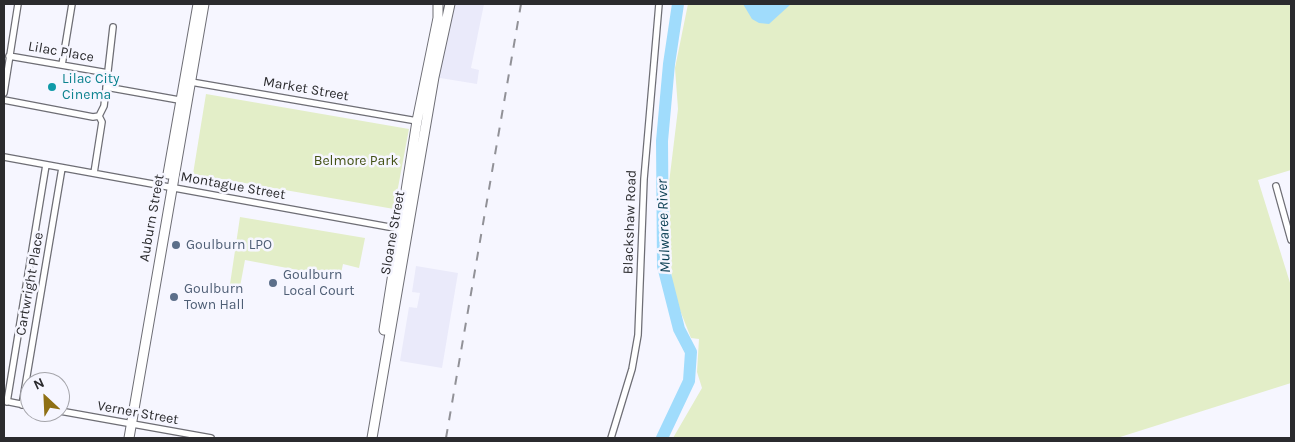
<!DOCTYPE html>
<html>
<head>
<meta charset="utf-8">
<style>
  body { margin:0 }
  #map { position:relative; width:1295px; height:442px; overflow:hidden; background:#f6f6ff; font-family:Karla,sans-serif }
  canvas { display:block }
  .frame { position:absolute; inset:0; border:5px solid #2b2b2e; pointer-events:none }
  .north { position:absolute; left:20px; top:372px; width:50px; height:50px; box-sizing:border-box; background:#f6f6ff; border:1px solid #a5a5ab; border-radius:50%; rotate:335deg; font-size:14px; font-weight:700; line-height:20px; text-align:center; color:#2b2b2e }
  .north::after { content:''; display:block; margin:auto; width:18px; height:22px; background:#8f7014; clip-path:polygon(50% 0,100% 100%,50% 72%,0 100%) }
</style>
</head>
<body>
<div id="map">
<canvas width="1295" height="442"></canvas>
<div class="frame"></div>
<div class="north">N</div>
</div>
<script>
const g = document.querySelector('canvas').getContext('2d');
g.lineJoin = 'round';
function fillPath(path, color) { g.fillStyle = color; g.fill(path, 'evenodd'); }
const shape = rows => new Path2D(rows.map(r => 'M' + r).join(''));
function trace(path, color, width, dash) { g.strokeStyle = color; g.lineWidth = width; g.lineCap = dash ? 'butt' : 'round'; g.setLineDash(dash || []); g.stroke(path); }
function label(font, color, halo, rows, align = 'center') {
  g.font = font + ' Karla,sans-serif'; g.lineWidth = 5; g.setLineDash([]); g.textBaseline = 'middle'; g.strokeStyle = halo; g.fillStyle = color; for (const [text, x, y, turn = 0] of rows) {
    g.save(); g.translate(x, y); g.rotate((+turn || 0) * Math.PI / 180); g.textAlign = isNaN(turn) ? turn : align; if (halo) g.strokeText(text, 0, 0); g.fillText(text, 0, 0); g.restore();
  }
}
const built = shape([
  [446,4,484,4,471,68,479,70,477,84,434,77],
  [416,266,458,273,442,368,400,361,409,307,417,308,420,293,412,292]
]);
const green = shape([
  [688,4,1291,4,1291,170,1258,180,1291,286,1291,383,1117,438,673,438,702,388,697,372,699,339,691,338,672,290,669,183,678,109,675,68],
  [206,94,409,129,394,209,193,174],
  [240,217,365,238,359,268,343,264,340,278,245,260,239,292,229,291]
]);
const water = shape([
  [743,4,791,4,769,24,759,23,752,19]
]);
const river = shape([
  [662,438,689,381,691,352,679,329,663,266,662,141,669,64,678,4]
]);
const street = shape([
  [9,56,108,73],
  [62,65,72,4],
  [191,82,417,121],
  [106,87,179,100],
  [4,93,18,4],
  [4,100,93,117,99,116],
  [99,116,104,106,113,27],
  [4,157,400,229],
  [94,173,102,122,99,116],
  [1276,186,1291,240],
  [5,401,30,406],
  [7,402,46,165],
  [22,405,62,168],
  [60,411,211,438],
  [611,438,632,369,638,335,644,179,659,4]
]);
const secondary = shape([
  [384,330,417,121,438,18,438,4],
  [372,438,434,77,450,4]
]);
const primary = shape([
  [168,174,198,4],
  [129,438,204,4]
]);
const rail = shape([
  [446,438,521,4]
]);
const markers = [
  [52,87,5,"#0f9aa8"],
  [176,245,5,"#5c6f8a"],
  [273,283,5,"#5c6f8a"],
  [174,297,5,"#5c6f8a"]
];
const streetNames = [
  ["Lilac Place",61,52,10],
  ["Market Street",306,89,10],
  ["Montague Street",233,186,10],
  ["Auburn Street",152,218,-80],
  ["Blackshaw Road",630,222,-88],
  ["Sloane Street",393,233,-80],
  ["Cartwright Place",30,284,-80],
  ["Verner Street",138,413,10]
];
const cultureNames = [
  ["Lilac City",62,79],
  ["Cinema",62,95]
];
const parkNames = [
  ["Belmore Park",356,161]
];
const serviceNames = [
  ["Goulburn LPO",186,245],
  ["Goulburn",283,275],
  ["Local Court",283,291],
  ["Goulburn",184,289],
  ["Town Hall",184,305]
];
const waterNames = [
  ["Mulwaree River",664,226,-92]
];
fillPath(built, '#eaeafa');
fillPath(green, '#e3eec8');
fillPath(water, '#a0dcfc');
trace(river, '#a0dcfc', 12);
trace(street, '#6e6e75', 8);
trace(secondary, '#6e6e75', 11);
trace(primary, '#6e6e75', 11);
trace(street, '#fff', 5.5);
trace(secondary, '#fff', 9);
trace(primary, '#fff', 9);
trace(rail, '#919197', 2, [9, 9]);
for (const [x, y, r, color] of markers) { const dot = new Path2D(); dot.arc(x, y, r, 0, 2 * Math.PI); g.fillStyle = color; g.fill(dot); trace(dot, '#f6f6ff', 2); }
label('14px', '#2b2b2e', '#f6f6ff', streetNames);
label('14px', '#0d838f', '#f6f6ff', cultureNames, 'left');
label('14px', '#435115', '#f6f6ff', parkNames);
label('14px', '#4e5e75', '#f6f6ff', serviceNames, 'left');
label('italic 15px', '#093d52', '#f6f6ff', waterNames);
</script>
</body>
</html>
